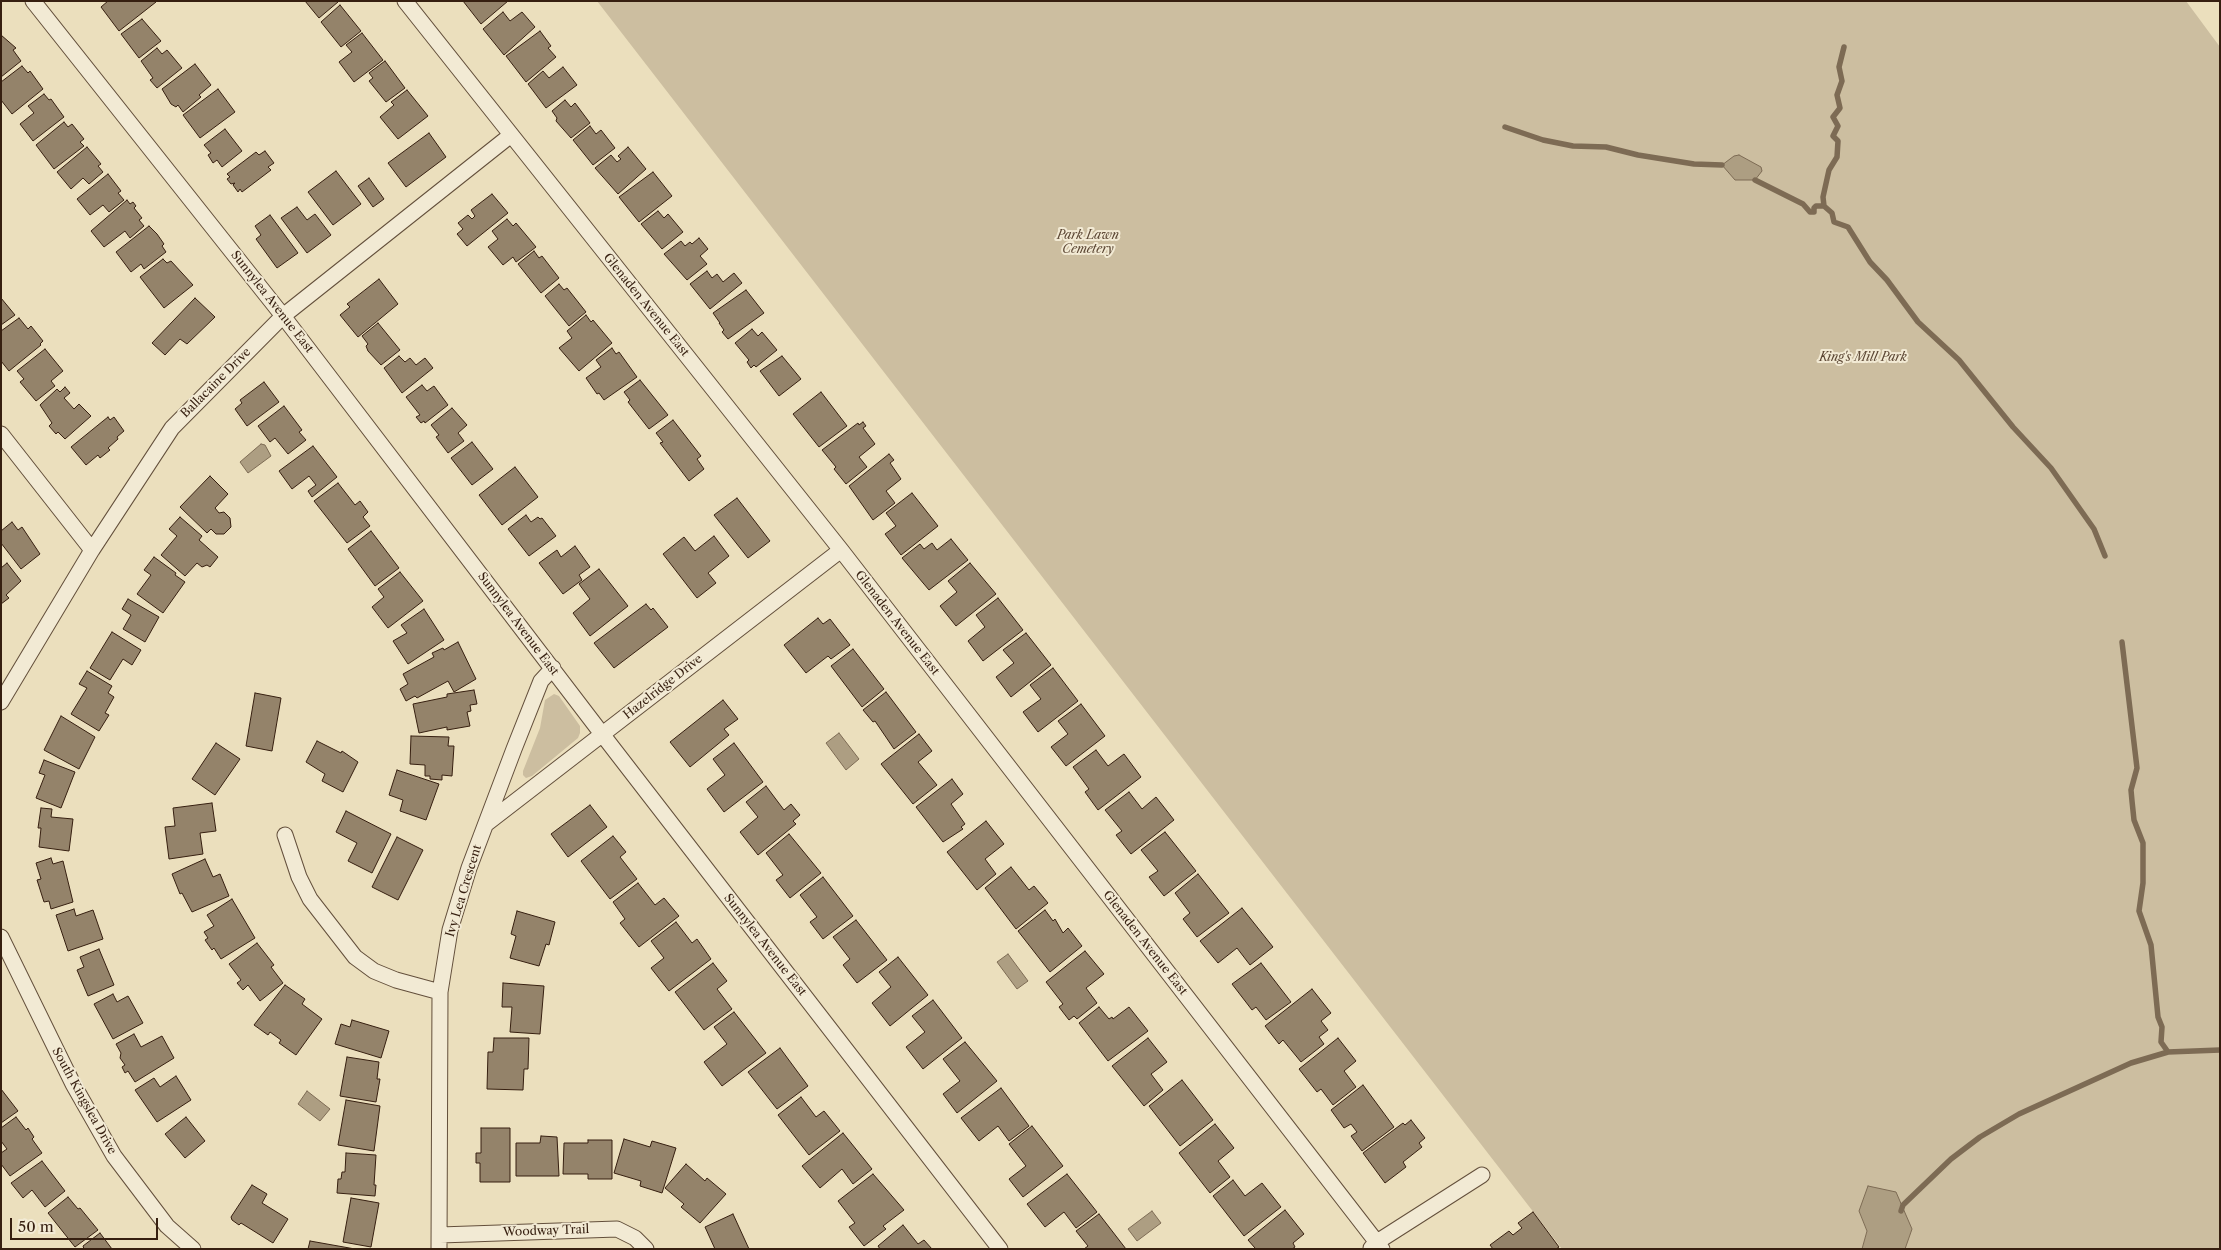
<!DOCTYPE html>
<html>
<head>
<meta charset="utf-8">
<style>
  body { margin:0 }
  #map { position:relative; width:2221px; height:1250px; overflow:hidden; background:#ebdfbd; font-family:"Libre Caslon Text",serif }
  canvas { display:block }
  .frame { position:absolute; inset:0; border:2px solid #361f10; pointer-events:none }
  .scale { position:absolute; left:10px; top:1218px; width:148px; height:22px; box-sizing:border-box; border:2px solid #361f10; border-top:0; padding-left:6px; font-size:15px; line-height:18px; white-space:nowrap; color:#361f10; -webkit-text-stroke:4px #f2ead4; paint-order:stroke }
</style>
</head>
<body>
<div id="map">
<canvas width="2221" height="1250"></canvas>
<div class="frame"></div>
<div class="scale">50 m</div>
</div>
<script>
const g = document.querySelector('canvas').getContext('2d');
g.lineJoin = 'round';
function fillPath(path, color) { g.fillStyle = color; g.fill(path, 'evenodd'); }
const shape = rows => new Path2D(rows.map(r => 'M' + r).join(''));
function trace(path, color, width, dash) { g.strokeStyle = color; g.lineWidth = width; g.lineCap = dash ? 'butt' : 'round'; g.setLineDash(dash || []); g.stroke(path); }
function label(font, color, halo, rows, align = 'center') {
  g.font = font + ' "Libre Caslon Text",serif'; g.lineWidth = 4; g.setLineDash([]); g.textBaseline = 'middle'; g.strokeStyle = halo; g.fillStyle = color; for (const [text, x, y, turn = 0] of rows) {
    g.save(); g.translate(x, y); g.rotate((+turn || 0) * Math.PI / 180); g.textAlign = isNaN(turn) ? turn : align; if (halo) g.strokeText(text, 0, 0); g.fillText(text, 0, 0); g.restore();
  }
}
const green = shape([
  [597,1,2186,1,2220,47,2220,1249,1905,1249,1912,1228,1859,1211,1867,1231,1862,1249,1562,1249],
  [554,694,559,696,580,726,580,733,578,738,532,776,526,778,523,775,523,771,540,728,545,700]
]);
const water = shape([
  [1739,155,1761,167,1762,171,1755,180,1735,180,1722,165,1734,156,1739,155],
  [261,444,265,445,271,456,248,473,240,462,261,444],
  [839,733,859,759,846,770,826,743,839,733],
  [1008,954,1028,981,1017,989,997,962,1008,954],
  [307,1091,330,1109,320,1121,298,1104,307,1091],
  [1868,1186,1896,1192,1912,1229,1905,1249,1862,1249,1867,1231,1859,1211,1868,1186],
  [1152,1211,1161,1223,1137,1241,1128,1229,1152,1211]
]);
const stream = shape([
  [1505,127,1543,140,1573,146,1606,147,1638,155,1694,164,1722,165],
  [1755,180,1803,204,1810,212,1814,212,1814,208,1816,206,1824,206,1832,213,1834,222,1848,227,1870,262,1887,280,1918,322,1959,360,2013,427,2051,468,2094,529,2105,556],
  [1824,206,1823,197,1829,170,1837,157,1838,141,1833,136,1838,126,1833,117,1840,108,1837,95,1842,81,1839,67,1844,47],
  [2122,642,2137,768,2131,790,2132,801,2134,820,2143,843,2143,883,2139,911,2151,945,2158,1017,2162,1027,2161,1042,2168,1052],
  [1901,1211,1903,1205,1951,1159,1980,1137,2019,1114,2131,1063,2168,1052,2220,1050]
]);
const building = shape([
  [108,1,155,1,156,2,119,31,101,7,108,1],
  [305,1,337,1,338,2,319,18,305,1],
  [463,1,508,1,481,24,463,1],
  [340,5,361,31,341,47,321,22,340,5],
  [503,12,510,21,522,12,535,27,504,55,483,29,503,12],
  [142,19,161,41,139,58,121,34,142,19],
  [540,31,551,46,548,48,556,57,526,82,506,56,540,31],
  [362,33,383,60,354,82,339,62,352,52,346,45,362,33],
  [1,35,16,48,13,50,21,61,1,77,1,35],
  [157,48,162,54,167,50,182,68,157,88,150,80,153,78,141,61,157,48],
  [385,61,405,88,386,102,369,81,373,78,369,73,385,61],
  [195,64,211,85,199,95,201,97,183,112,178,105,176,107,171,104,162,89,195,64],
  [22,66,28,73,30,71,43,89,12,114,1,100,1,82,22,66],
  [563,67,577,85,546,108,528,84,543,71,549,78,563,67],
  [218,89,235,112,200,138,183,115,218,89],
  [407,90,428,116,398,139,380,117,394,105,391,102,407,90],
  [44,94,49,100,51,99,64,117,33,141,20,124,34,113,28,106,44,94],
  [565,100,571,107,575,103,590,123,571,138,556,121,557,118,552,111,565,100],
  [64,122,68,127,72,124,84,139,80,142,84,146,54,169,36,145,64,122],
  [590,126,596,134,601,130,615,148,593,165,573,140,590,126],
  [225,129,242,151,222,167,217,160,213,163,208,155,211,153,204,145,225,129],
  [429,133,446,157,406,187,388,163,429,133],
  [87,147,101,164,98,166,103,172,89,184,83,178,71,189,57,172,87,147],
  [628,147,646,169,618,194,595,168,611,155,617,162,621,159,618,156,628,147],
  [265,151,274,163,268,167,271,170,242,192,240,189,238,192,233,185,235,183,231,184,227,179,230,177,227,174,256,152,259,155,265,151],
  [336,171,361,204,333,225,308,192,336,171],
  [653,172,672,196,639,222,619,197,653,172],
  [108,174,121,191,118,193,124,200,109,212,103,205,90,215,77,199,108,174],
  [369,178,384,199,373,207,358,186,369,178],
  [492,194,508,213,467,246,457,234,463,229,458,223,468,215,472,219,475,216,471,210,492,194],
  [127,200,130,204,133,202,136,206,134,208,142,218,139,220,144,226,130,238,125,231,104,247,91,231,127,200],
  [297,207,307,220,315,214,331,235,307,253,281,218,297,207],
  [658,211,664,218,668,214,683,232,662,249,641,224,658,211],
  [270,215,298,253,277,268,256,239,261,235,255,226,270,215],
  [507,219,513,226,516,223,536,247,516,262,513,257,503,265,488,247,498,239,492,231,507,219],
  [149,226,157,234,164,244,162,246,166,252,144,269,141,264,131,272,116,252,149,226],
  [699,238,708,249,700,256,707,264,687,280,664,254,681,241,685,246,690,242,692,244,699,238],
  [534,251,539,258,542,256,559,278,541,293,518,264,534,251],
  [163,259,167,263,171,261,193,285,164,308,140,277,163,259],
  [707,271,712,278,717,274,723,282,734,273,742,283,710,309,690,284,707,271],
  [379,279,398,304,358,337,340,315,350,307,347,304,379,279],
  [559,284,564,290,567,288,586,312,569,326,545,296,559,284],
  [746,290,764,313,728,339,722,332,724,330,719,323,720,323,713,313,746,290],
  [1,298,15,315,1,325,1,298],
  [195,298,215,317,187,344,180,339,165,355,152,343,195,298],
  [586,315,591,322,593,320,612,343,579,371,559,348,572,338,567,331,586,315],
  [19,318,28,329,31,326,43,341,40,344,41,345,9,371,1,361,1,331,19,318],
  [378,323,400,350,381,365,368,351,366,346,368,344,362,336,378,323],
  [752,329,758,336,762,332,777,350,756,367,754,365,751,368,747,362,749,360,735,343,752,329],
  [612,348,616,354,619,352,637,377,604,400,599,393,597,394,586,378,601,367,596,360,612,348],
  [45,349,63,371,51,381,55,386,36,401,20,382,24,379,17,371,45,349],
  [399,356,405,362,410,358,416,365,425,358,433,368,402,393,384,368,399,356],
  [782,356,801,379,779,396,760,371,782,356],
  [640,380,668,415,649,429,628,402,630,400,624,392,640,380],
  [264,382,279,402,247,426,235,409,242,403,240,400,264,382],
  [422,385,427,391,434,386,448,405,425,423,424,421,421,423,416,417,420,415,406,397,422,385],
  [65,387,70,393,64,398,74,409,79,404,91,416,65,439,58,432,56,434,49,426,52,423,40,405,57,389,60,392,65,387],
  [821,392,847,426,819,447,793,414,821,392],
  [284,406,302,430,299,432,306,440,288,454,275,438,270,442,258,426,284,406],
  [452,408,467,425,458,433,464,441,448,453,436,437,439,435,431,425,452,408],
  [108,417,110,420,114,417,124,431,117,437,118,439,108,448,110,450,100,458,98,455,86,465,71,447,108,417],
  [673,420,701,456,697,459,704,469,689,481,660,443,663,442,656,433,673,420],
  [863,422,866,426,863,428,875,444,859,457,867,467,846,484,834,469,836,467,822,450,858,423,859,425,863,422],
  [472,442,493,469,472,485,451,458,472,442],
  [313,446,337,477,312,497,308,491,316,485,309,476,292,489,279,471,313,446],
  [889,454,894,460,890,463,901,479,886,491,895,503,873,520,849,486,889,454],
  [515,467,538,497,502,525,479,495,515,467],
  [210,476,228,494,215,508,219,513,224,512,230,518,231,527,224,534,216,534,211,529,207,533,180,507,210,476],
  [338,483,355,505,360,501,368,512,363,517,370,526,347,543,314,501,338,483],
  [912,493,938,526,901,555,885,534,896,526,886,513,912,493],
  [737,498,770,541,748,558,714,515,737,498],
  [526,515,531,522,538,517,540,519,542,518,556,536,529,556,508,529,526,515],
  [180,517,202,536,199,540,218,557,210,567,207,565,202,567,197,563,185,576,161,555,177,536,169,529,180,517],
  [12,522,18,530,22,527,40,554,21,569,1,543,1,531,12,522],
  [371,531,399,568,375,586,348,549,371,531],
  [714,536,729,556,708,573,716,583,697,598,663,554,684,537,695,551,714,536],
  [951,539,968,560,929,590,902,558,920,544,924,549,932,543,937,550,951,539],
  [575,546,590,567,579,575,582,580,563,594,539,563,557,550,561,557,575,546],
  [154,557,176,573,175,575,185,582,163,613,137,594,151,575,144,570,154,557],
  [7,563,21,581,6,595,9,598,1,604,1,568,7,563],
  [970,563,996,594,956,626,940,606,957,592,948,581,970,563],
  [599,569,628,606,590,636,573,613,590,599,579,584,599,569],
  [400,572,423,601,388,628,372,607,384,597,378,589,400,572],
  [998,598,1023,630,983,661,968,641,985,627,976,615,998,598],
  [128,599,159,617,145,642,123,629,131,615,122,609,128,599],
  [646,604,651,610,653,608,668,627,614,668,594,643,646,604],
  [424,609,444,640,408,664,393,641,407,633,401,625,424,609],
  [818,618,823,624,830,619,850,645,831,659,828,656,806,673,784,645,818,618],
  [112,632,141,650,132,665,123,659,110,680,90,668,112,632],
  [1026,633,1051,665,1011,697,996,677,1014,663,1003,650,1026,633],
  [458,642,476,679,454,692,448,681,417,698,415,696,406,701,400,689,408,684,403,674,434,657,432,653,443,648,444,650,458,642],
  [853,649,884,689,862,707,831,666,853,649],
  [1053,668,1078,701,1038,732,1023,712,1041,699,1030,685,1053,668],
  [87,671,112,686,108,693,114,697,105,713,109,715,99,731,71,714,87,688,79,684,87,671],
  [474,690,477,704,470,705,471,711,467,712,470,726,447,730,447,727,419,733,413,704,447,697,447,694,474,690],
  [886,692,916,732,894,749,875,721,873,722,863,710,886,692],
  [255,693,281,698,272,751,246,746,255,693],
  [723,700,738,719,724,729,729,735,690,767,670,742,723,700],
  [1081,704,1105,736,1066,766,1051,747,1068,734,1058,721,1081,704],
  [61,716,95,737,79,769,44,750,61,716],
  [919,734,932,751,918,762,937,785,913,804,881,764,919,734],
  [411,736,449,737,448,746,454,746,452,776,442,775,442,780,430,779,430,776,425,776,425,765,410,764,411,736],
  [317,741,341,753,342,751,358,762,343,792,322,781,325,774,306,762,317,741],
  [216,743,240,759,215,795,192,779,216,743],
  [734,743,763,782,724,812,707,789,725,775,713,759,734,743],
  [1096,750,1108,766,1124,754,1141,777,1098,810,1085,792,1089,789,1073,767,1096,750],
  [44,760,75,772,61,808,36,798,45,775,39,773,44,760],
  [397,770,439,784,426,820,400,811,403,800,389,795,397,770],
  [952,779,963,794,951,804,965,824,961,827,963,829,943,842,916,807,952,779],
  [766,786,784,810,791,804,800,815,793,821,796,824,758,855,740,832,758,817,746,802,766,786],
  [1129,792,1142,809,1156,797,1174,820,1131,854,1116,835,1122,831,1105,810,1129,792],
  [212,803,216,831,200,833,203,854,169,859,165,827,175,826,173,808,212,803],
  [590,805,607,827,568,857,551,834,590,805],
  [41,808,52,809,51,817,73,819,69,851,39,847,41,828,38,828,41,808],
  [346,811,391,834,372,873,348,861,357,843,336,832,346,811],
  [986,821,1004,844,985,859,996,874,977,890,947,852,986,821],
  [1165,832,1196,871,1164,896,1149,877,1158,871,1141,850,1165,832],
  [789,834,821,873,790,898,776,880,783,875,766,853,789,834],
  [613,836,626,852,620,857,637,879,610,899,581,861,613,836],
  [397,837,423,850,398,900,372,887,397,837],
  [51,858,53,864,63,861,73,902,51,909,49,901,44,902,37,880,41,879,36,863,51,858],
  [205,859,213,877,220,874,229,896,192,912,182,893,180,894,172,874,205,859],
  [1011,867,1029,890,1034,886,1048,903,1016,929,985,888,1011,867],
  [1198,874,1229,913,1197,937,1183,919,1190,913,1175,893,1198,874],
  [823,877,853,916,823,939,810,922,817,917,800,895,823,877],
  [638,883,655,905,664,898,679,916,639,947,620,923,625,919,613,902,638,883],
  [232,899,255,938,221,959,214,948,212,950,205,940,208,938,204,932,214,926,207,915,232,899],
  [1242,908,1273,947,1250,965,1237,948,1218,963,1200,941,1242,908],
  [74,909,76,916,93,910,103,939,68,951,56,915,74,909],
  [1045,910,1053,921,1055,919,1063,933,1068,928,1082,946,1050,972,1018,931,1045,910],
  [517,911,555,922,549,945,546,944,539,966,510,958,516,936,511,934,517,911],
  [856,920,887,960,857,983,843,965,850,959,833,937,856,920],
  [676,922,692,943,697,939,711,959,669,991,651,968,664,958,651,941,676,922],
  [257,943,274,965,271,967,283,983,260,1001,248,985,243,990,237,983,241,980,229,964,257,943],
  [99,949,114,985,88,996,77,970,84,967,80,957,99,949],
  [1085,951,1104,974,1086,988,1097,1003,1077,1019,1074,1016,1069,1020,1059,1007,1063,1004,1046,982,1085,951],
  [898,957,928,995,890,1026,872,1003,891,987,879,972,898,957],
  [713,963,727,981,717,989,732,1009,704,1030,675,992,713,963],
  [1261,963,1291,1002,1266,1020,1256,1007,1252,1010,1232,984,1261,963],
  [503,983,544,986,540,1034,510,1032,512,1007,502,1007,503,983],
  [285,985,305,999,302,1004,322,1019,296,1055,279,1043,281,1040,270,1032,268,1035,254,1025,285,985],
  [1312,989,1331,1013,1321,1021,1328,1030,1319,1037,1324,1044,1301,1062,1283,1040,1279,1044,1265,1026,1312,989],
  [113,994,117,1002,128,996,143,1023,113,1039,94,1004,113,994],
  [933,1000,962,1038,923,1069,906,1047,925,1032,912,1016,933,1000],
  [1099,1007,1109,1019,1112,1017,1113,1019,1129,1007,1148,1031,1108,1061,1079,1023,1099,1007],
  [734,1012,766,1053,722,1086,704,1062,727,1044,714,1027,734,1012],
  [352,1020,389,1031,381,1058,335,1044,341,1024,350,1027,352,1020],
  [134,1034,141,1047,162,1036,174,1058,135,1082,128,1071,125,1073,122,1067,125,1065,120,1058,121,1053,116,1044,134,1034],
  [494,1038,529,1038,528,1069,524,1069,523,1090,487,1089,488,1052,493,1052,494,1038],
  [1148,1038,1167,1062,1151,1074,1163,1090,1144,1106,1112,1066,1148,1038],
  [1338,1038,1356,1061,1344,1071,1356,1087,1333,1105,1321,1089,1317,1092,1299,1069,1338,1038],
  [965,1042,997,1081,957,1113,943,1094,960,1081,943,1059,965,1042],
  [780,1048,808,1086,777,1109,748,1072,780,1048],
  [347,1057,379,1062,377,1079,380,1079,376,1102,340,1096,347,1057],
  [176,1076,191,1100,157,1122,135,1090,154,1078,160,1087,176,1076],
  [1182,1080,1213,1120,1180,1146,1149,1106,1182,1080],
  [1363,1085,1394,1127,1362,1151,1351,1136,1357,1132,1351,1124,1344,1128,1331,1110,1363,1085],
  [1001,1088,1029,1126,1009,1141,998,1126,979,1141,961,1118,1001,1088],
  [1,1089,18,1111,1,1123,1,1089],
  [801,1097,816,1117,824,1111,840,1131,809,1155,778,1115,801,1097],
  [346,1100,380,1106,374,1151,338,1145,346,1100],
  [16,1117,26,1130,28,1128,34,1137,32,1139,42,1153,10,1176,1,1164,1,1153,7,1149,1,1141,1,1128,16,1117],
  [186,1117,205,1141,185,1158,165,1134,186,1117],
  [1411,1120,1425,1138,1419,1143,1422,1147,1403,1162,1406,1167,1385,1183,1363,1153,1403,1123,1405,1125,1411,1120],
  [1215,1124,1234,1148,1218,1161,1230,1177,1210,1193,1179,1153,1215,1124],
  [1032,1126,1063,1166,1023,1197,1009,1179,1026,1166,1009,1144,1032,1126],
  [481,1128,510,1128,510,1182,480,1182,480,1163,476,1163,476,1153,481,1153,481,1128],
  [843,1133,872,1169,853,1184,842,1169,820,1188,802,1166,843,1133],
  [541,1136,557,1137,559,1176,516,1176,516,1143,540,1143,541,1136],
  [624,1139,650,1147,652,1141,676,1148,662,1193,640,1186,641,1181,614,1173,624,1139],
  [588,1140,612,1140,612,1179,588,1179,588,1174,563,1174,564,1143,588,1143,588,1140],
  [346,1153,376,1155,374,1185,376,1185,375,1196,337,1193,338,1179,341,1179,342,1172,345,1172,346,1153],
  [42,1161,65,1191,45,1207,32,1190,23,1198,11,1183,42,1161],
  [686,1164,705,1181,707,1178,726,1194,700,1223,681,1207,684,1204,665,1188,686,1164],
  [873,1174,904,1210,883,1226,886,1229,864,1246,849,1227,855,1223,838,1201,873,1174],
  [1067,1174,1097,1212,1076,1228,1064,1212,1045,1227,1027,1204,1067,1174],
  [1233,1180,1245,1196,1262,1183,1281,1207,1244,1236,1213,1196,1233,1180],
  [252,1185,267,1194,262,1203,288,1219,273,1243,241,1223,239,1225,232,1220,231,1217,252,1185],
  [68,1197,78,1209,80,1208,98,1230,75,1247,48,1213,68,1197],
  [351,1198,379,1203,371,1247,343,1242,351,1198],
  [1285,1210,1304,1234,1293,1243,1295,1247,1292,1249,1254,1249,1255,1248,1248,1240,1285,1210],
  [1533,1212,1559,1247,1556,1249,1493,1249,1490,1245,1509,1231,1513,1235,1522,1228,1518,1223,1533,1212],
  [733,1214,749,1249,715,1249,705,1227,733,1214],
  [1099,1214,1126,1249,1084,1249,1088,1246,1076,1231,1099,1214],
  [903,1225,918,1244,924,1240,932,1249,880,1249,878,1246,903,1225],
  [100,1233,112,1249,84,1249,83,1246,100,1233],
  [310,1241,355,1249,308,1249,310,1241]
]);
const minor = shape([
  [33,1,283,316,602,734,1000,1249],
  [405,1,841,550,1382,1249],
  [1,434,92,550],
  [1,702,92,550,172,428,283,316,511,135],
  [486,824,841,550],
  [285,835,299,877,310,899,355,957,374,971,396,980,440,992],
  [1,937,73,1084,114,1156,167,1226,193,1249],
  [440,1235,617,1229,635,1238,646,1249],
  [1371,1248,1377,1242,1482,1175],
  [439,1249,440,992,450,930,469,868,514,749,541,681,553,668]
]);
const parkNames = [
  ["Park Lawn",1088,236],
  ["Cemetery",1088,250],
  ["King's Mill Park",1863,358]
];
const streetNames = [
  ["Sunnylea Avenue East",272,302,52],
  ["Glenaden Avenue East",646,305,51],
  ["Ballacaine Drive",216,383,-45],
  ["Glenaden Avenue East",897,623,52],
  ["Sunnylea Avenue East",518,624,53],
  ["Hazelridge Drive",663,687,-38],
  ["Ivy Lea Crescent",464,891,-73],
  ["Glenaden Avenue East",1145,943,52],
  ["Sunnylea Avenue East",765,945,52],
  ["South Kingslea Drive",84,1101,61],
  ["Woodway Trail",546,1231,-2]
];
fillPath(green, '#ccbea0');
fillPath(water, '#ad9e82');
trace(water, '#7d6b54', 1);
trace(stream, '#7d6b54', 5.5);
fillPath(building, '#94836a');
trace(building, '#361f10', 1);
trace(minor, '#634f3b', 17);
trace(minor, '#f2ead4', 15);
label('italic 12px', '#5c4734', '#f2ead4', parkNames);
label('12px', '#361f10', '#f2ead4', streetNames);
</script>
</body>
</html>
